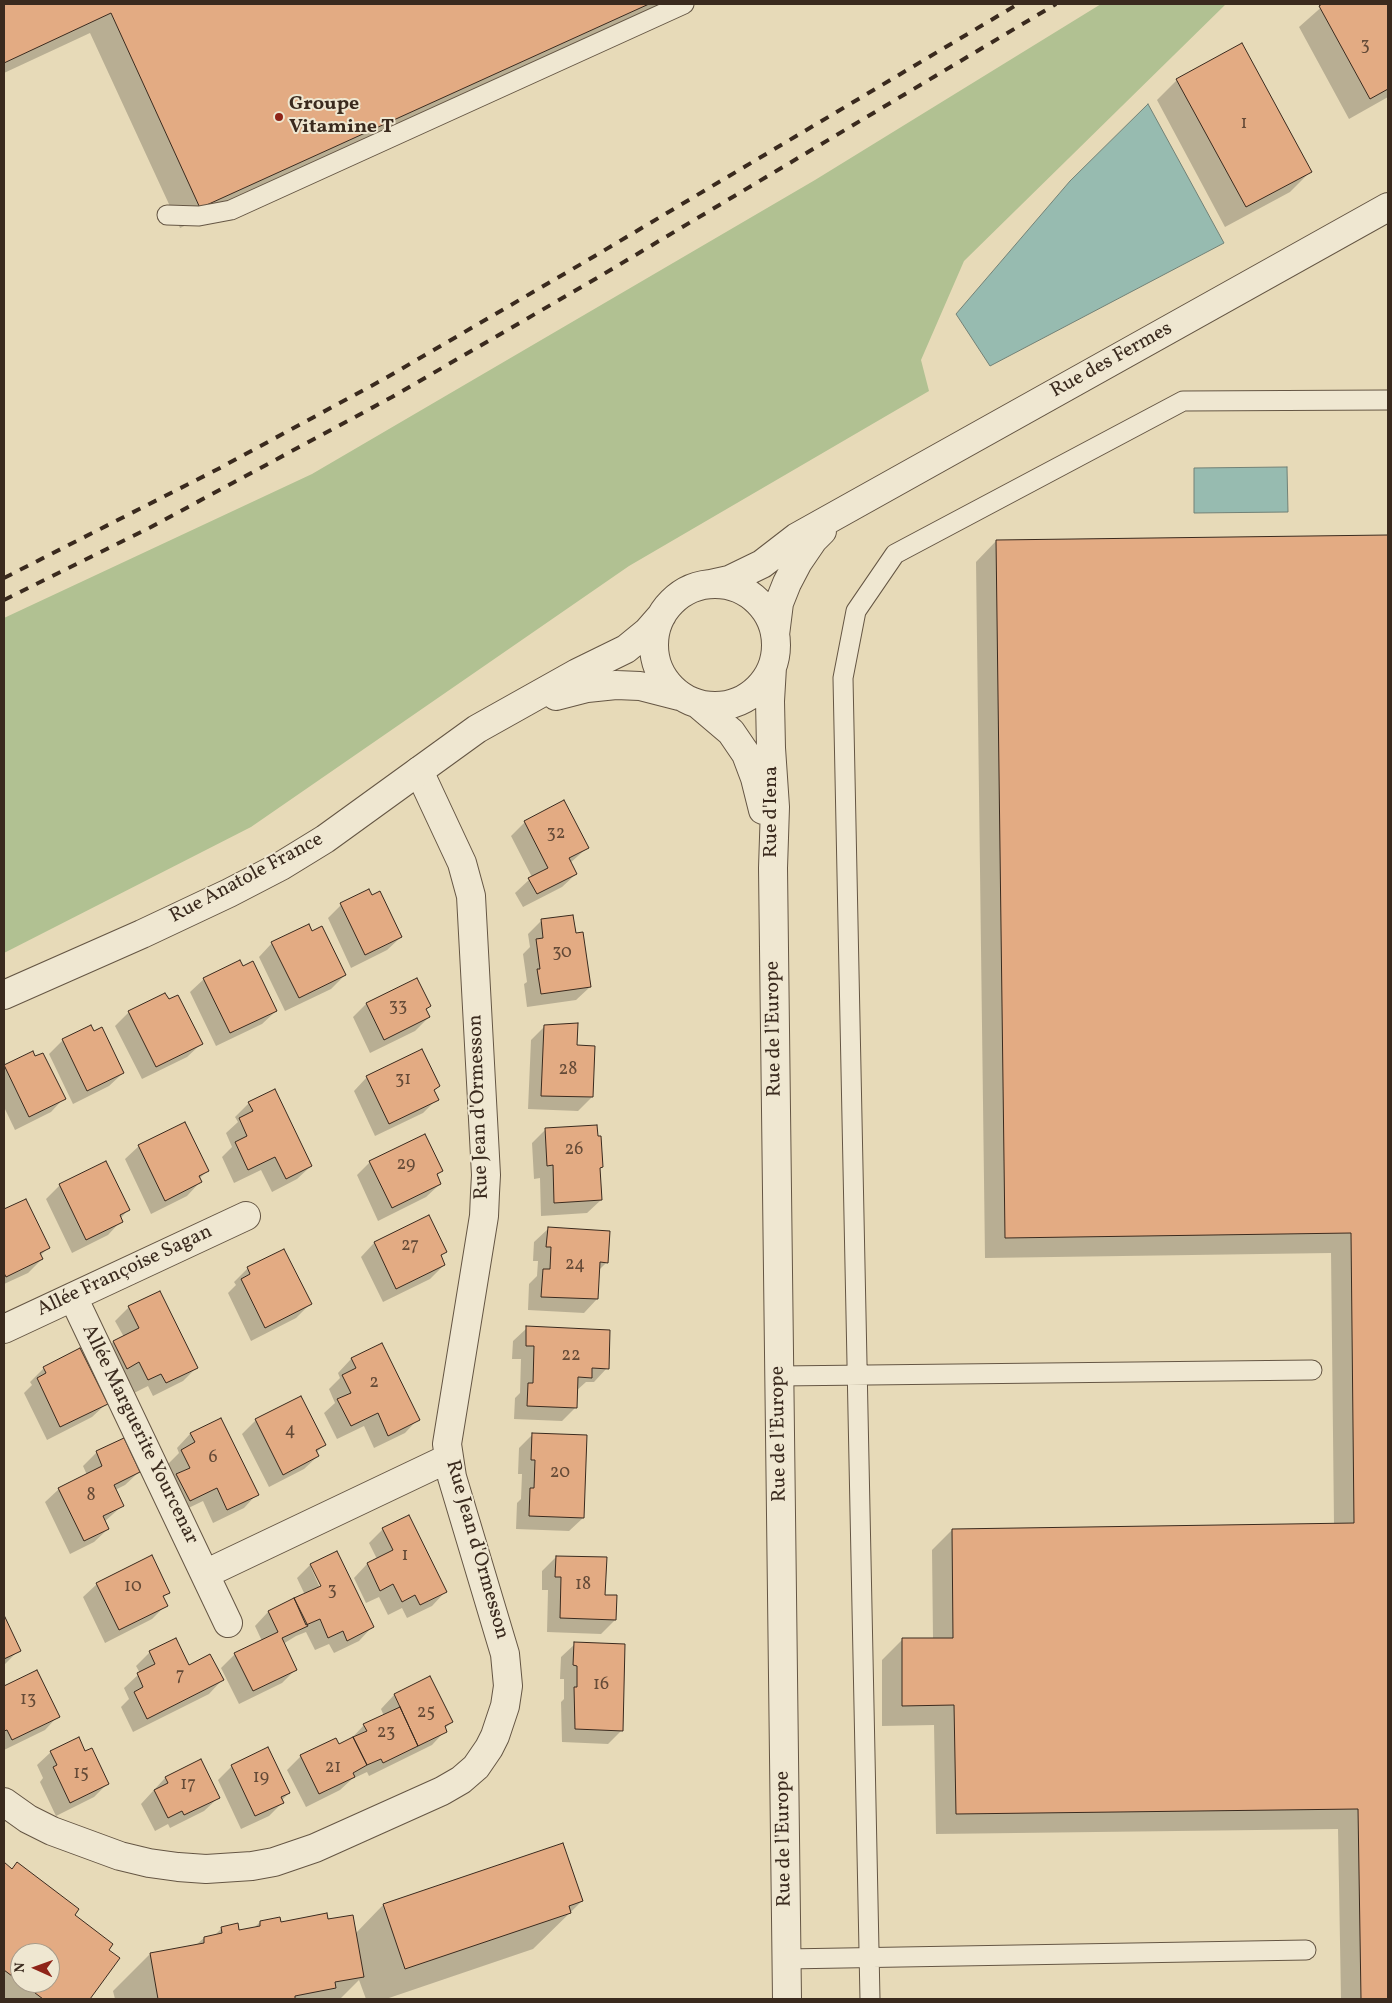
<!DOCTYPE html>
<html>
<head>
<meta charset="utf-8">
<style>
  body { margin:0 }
  #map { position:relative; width:1392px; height:2003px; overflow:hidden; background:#e7dab8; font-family:Vollkorn,serif }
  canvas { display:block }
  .frame { position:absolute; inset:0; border:5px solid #3a2a1e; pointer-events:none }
  .north { position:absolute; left:10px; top:1943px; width:50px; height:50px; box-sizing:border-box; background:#efe7d1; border:1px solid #a79b89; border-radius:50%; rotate:272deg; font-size:14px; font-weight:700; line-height:20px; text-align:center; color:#3a2a1e }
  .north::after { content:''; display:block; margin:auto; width:18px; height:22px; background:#8f2418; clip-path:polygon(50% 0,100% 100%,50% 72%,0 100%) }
</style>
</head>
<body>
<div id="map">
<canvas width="1392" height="2003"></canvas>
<div class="frame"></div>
<div class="north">N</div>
</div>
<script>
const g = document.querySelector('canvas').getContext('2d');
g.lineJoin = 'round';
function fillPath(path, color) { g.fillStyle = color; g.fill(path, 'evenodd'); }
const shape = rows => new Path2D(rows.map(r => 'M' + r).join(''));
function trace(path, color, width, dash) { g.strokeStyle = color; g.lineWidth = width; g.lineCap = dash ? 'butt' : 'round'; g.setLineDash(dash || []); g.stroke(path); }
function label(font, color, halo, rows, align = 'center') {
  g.font = font + ' Vollkorn,serif'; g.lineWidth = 4; g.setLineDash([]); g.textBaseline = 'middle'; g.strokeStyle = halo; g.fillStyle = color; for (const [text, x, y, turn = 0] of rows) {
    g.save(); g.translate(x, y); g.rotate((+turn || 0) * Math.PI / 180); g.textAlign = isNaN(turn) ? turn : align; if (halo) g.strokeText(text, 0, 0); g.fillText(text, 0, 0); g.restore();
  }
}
const green = shape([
  [1101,4,1226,4,964,261,921,360,929,391,629,566,251,827,4,953,4,618,312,474,815,180]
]);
const water = shape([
  [1148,104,1224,243,990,366,956,314,1070,181,1148,104],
  [1287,467,1288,512,1194,513,1194,468,1287,467]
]);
const shadow = shape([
  [4,4,671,4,180,228,90,33,4,73],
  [1325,4,1388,4,1388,97,1349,119,1299,27],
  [1177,80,1311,171,1290,192,1225,227,1157,100],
  [1388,537,1388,1999,1341,1999,1338,1829,936,1834,934,1725,882,1726,882,1660,902,1640,933,1639,932,1550,952,1530,1334,1525,1331,1253,985,1258,976,562,996,541],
  [564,802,587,848,570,863,576,874,562,887,523,907,515,893,532,877,511,836,525,822],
  [341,905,401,937,387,950,351,968,328,918],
  [542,920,575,934,590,987,576,1000,527,1007,524,984,527,982,523,954,530,947,528,934],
  [312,933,345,975,331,989,285,1011,259,957,272,943],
  [204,979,276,1011,262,1024,216,1046,190,992],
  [417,979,430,1006,425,1010,429,1017,415,1031,370,1053,353,1017,366,1004],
  [129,1012,201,1044,187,1057,142,1079,115,1026],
  [545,1026,576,1046,592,1097,578,1111,528,1109,531,1040],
  [93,1032,123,1073,109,1086,73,1104,49,1054,63,1040],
  [32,1053,64,1098,51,1112,15,1130,4,1107,4,1067],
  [367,1077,439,1086,433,1092,437,1099,423,1113,375,1136,354,1091],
  [249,1103,311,1166,297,1179,272,1192,261,1170,234,1183,222,1157,232,1147,226,1133,238,1122,235,1117],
  [546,1129,602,1167,598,1170,601,1200,587,1213,541,1216,540,1178,534,1179,532,1143],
  [139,1146,207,1171,199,1179,200,1182,187,1196,151,1214,125,1159],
  [370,1162,441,1171,436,1176,440,1184,426,1197,378,1221,357,1175],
  [60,1185,128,1210,120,1219,121,1221,108,1235,72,1253,46,1199],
  [25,1200,48,1248,40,1256,42,1259,28,1273,4,1284,4,1211],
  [429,1217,445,1252,440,1257,444,1265,430,1279,383,1302,361,1257,374,1243],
  [548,1229,607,1262,599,1270,597,1299,584,1313,528,1310,529,1284,537,1276,538,1261,533,1261,534,1242],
  [248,1268,310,1304,296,1318,251,1341,228,1293,236,1285,234,1282],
  [129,1307,196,1368,183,1381,153,1396,148,1386,134,1393,125,1375,113,1382,100,1356,113,1342,124,1337,115,1321],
  [527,1328,607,1368,594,1382,586,1382,576,1391,576,1407,562,1421,514,1419,515,1398,520,1393,521,1359,512,1359,513,1341],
  [382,1345,418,1419,405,1433,374,1448,364,1426,337,1439,324,1413,335,1403,329,1389,340,1378,338,1373,351,1359],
  [44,1368,106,1404,92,1417,47,1440,24,1393,32,1385,30,1382],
  [301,1397,324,1445,316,1453,318,1456,304,1469,269,1487,242,1434,256,1420],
  [220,1419,257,1494,244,1508,213,1523,203,1501,176,1514,163,1488,174,1477,168,1464,179,1453,177,1448,190,1434],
  [533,1434,583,1518,569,1531,516,1529,517,1503,521,1499,522,1474,518,1474,519,1448],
  [97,1452,139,1472,125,1485,115,1490,122,1506,104,1522,108,1529,94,1542,70,1554,45,1502,59,1489,87,1475,83,1466],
  [383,1529,445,1592,432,1606,407,1618,402,1608,388,1615,379,1597,366,1603,354,1578,367,1564,377,1559,369,1543],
  [556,1557,604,1596,615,1620,601,1634,547,1632,548,1590,542,1590,542,1571],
  [310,1565,372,1627,359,1641,334,1653,329,1644,315,1650,306,1632,296,1636,283,1644,296,1669,282,1683,239,1704,221,1668,235,1654,262,1641,255,1626,268,1612,305,1595,297,1578],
  [311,1568,314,1568,325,1591,322,1592],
  [97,1584,168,1592,163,1598,166,1605,152,1619,105,1643,83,1597],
  [4,1618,19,1650,4,1665],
  [575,1644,622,1730,608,1744,562,1742,561,1702,564,1699,564,1679,560,1679,561,1657],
  [150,1652,222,1680,209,1694,133,1732,121,1707,129,1699,124,1688,140,1673,136,1666],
  [37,1671,58,1716,45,1730,4,1750,4,1687],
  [430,1677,452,1722,444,1729,445,1731,432,1745,369,1776,367,1772,352,1779,340,1790,306,1807,287,1770,301,1756,338,1746,351,1739,364,1725,384,1716,381,1709,394,1695],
  [51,1752,85,1752,108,1783,94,1797,56,1816,40,1782,43,1778,37,1765],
  [232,1766,289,1793,282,1800,283,1802,269,1816,241,1829,218,1780],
  [165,1778,218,1798,204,1811,170,1828,168,1824,155,1831,141,1804],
  [563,1845,582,1901,533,1949,386,1999,366,1999,359,1980,340,1999,115,1999,113,1991,150,1954,196,1945,204,1938,214,1936,222,1928,238,1931,254,1928,260,1922,280,1924,327,1921,355,1934,383,1905],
  [4,1864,73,1916,107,1950,118,1959,88,1999,4,1999],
  [20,1953,50,1953,50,1983,20,1983]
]);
const building = shape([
  [4,4,649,4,200,208,111,13,4,63,4,4],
  [1322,4,1388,4,1388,89,1370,99,1319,6,1322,4],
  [1242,43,1312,172,1246,207,1176,79,1242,43],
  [1388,535,1388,1999,1361,1999,1358,1809,956,1814,954,1705,902,1706,902,1638,953,1638,952,1529,1354,1523,1351,1233,1005,1238,996,540,1388,535],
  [564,800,589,848,569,858,577,874,537,894,528,878,548,868,524,821,564,800],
  [369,889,372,895,380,891,402,937,365,955,340,903,369,889],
  [573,915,576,933,583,932,591,987,541,994,537,969,540,969,536,939,543,938,541,919,573,915],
  [309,924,312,931,322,926,346,975,299,998,271,942,309,924],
  [240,960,243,966,253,961,277,1011,230,1033,203,978,240,960],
  [417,978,431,1006,426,1009,430,1017,384,1040,366,1003,417,978],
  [165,993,169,999,178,995,203,1044,156,1067,128,1011,165,993],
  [578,1023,577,1045,595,1046,593,1097,541,1096,544,1025,578,1023],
  [91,1025,94,1031,102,1027,124,1073,87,1091,62,1039,91,1025],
  [422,1049,440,1086,434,1090,439,1100,389,1124,366,1076,422,1049],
  [33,1051,35,1056,43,1053,66,1099,29,1117,4,1065,33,1051],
  [275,1089,312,1166,286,1179,275,1157,248,1170,235,1142,247,1136,239,1118,253,1111,248,1102,275,1089],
  [185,1122,209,1171,199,1176,202,1182,165,1201,138,1145,185,1122],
  [597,1125,598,1136,601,1136,603,1167,600,1168,602,1200,554,1203,553,1165,547,1166,545,1128,597,1125],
  [425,1134,443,1171,437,1174,441,1184,392,1208,369,1161,425,1134],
  [106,1161,130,1210,120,1215,123,1222,86,1240,59,1184,106,1161],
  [26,1199,50,1248,40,1253,43,1259,6,1277,4,1273,4,1209,26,1199],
  [429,1215,447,1252,441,1255,445,1265,396,1289,374,1242,429,1215],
  [548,1227,610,1231,608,1263,600,1262,598,1299,541,1297,543,1269,550,1269,551,1247,546,1247,548,1227],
  [284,1249,312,1304,265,1328,241,1279,250,1274,247,1267,284,1249],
  [160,1291,198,1368,166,1383,161,1374,148,1380,139,1362,127,1369,113,1341,139,1328,128,1306,160,1291],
  [526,1326,610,1330,609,1369,592,1368,592,1378,578,1377,577,1408,527,1406,528,1383,533,1383,534,1346,526,1346,526,1326],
  [382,1343,420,1420,388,1436,378,1413,351,1426,337,1399,351,1393,342,1375,356,1368,351,1358,382,1343],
  [80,1348,108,1404,60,1427,37,1378,46,1373,43,1367,80,1348],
  [301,1396,326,1445,316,1450,319,1456,283,1475,255,1419,301,1396],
  [221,1418,259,1495,227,1510,217,1488,190,1501,176,1474,190,1468,181,1450,195,1442,190,1433,221,1418],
  [532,1433,587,1435,584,1518,529,1516,530,1488,534,1488,535,1460,531,1460,532,1433],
  [124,1438,140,1472,114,1485,124,1506,103,1516,109,1529,84,1541,58,1488,102,1466,96,1451,124,1438],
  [409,1515,447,1592,420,1605,415,1595,402,1602,393,1584,380,1591,367,1563,393,1550,382,1528,409,1515],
  [337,1551,374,1627,347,1641,343,1631,328,1638,320,1619,306,1625,294,1598,321,1586,310,1564,337,1551],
  [152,1555,170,1593,163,1596,168,1606,119,1630,96,1583,152,1555],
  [556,1556,607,1557,605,1595,617,1595,616,1620,560,1618,561,1577,555,1577,556,1556],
  [294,1598,308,1626,282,1638,297,1670,253,1691,234,1653,278,1632,268,1611,294,1598],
  [4,1615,21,1651,4,1659,4,1615],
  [176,1638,189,1665,210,1654,224,1680,147,1719,134,1692,143,1687,137,1673,155,1664,149,1651,176,1638],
  [574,1642,625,1644,623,1731,575,1729,574,1687,577,1687,577,1666,573,1665,574,1642],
  [37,1670,60,1717,12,1740,7,1730,4,1731,4,1686,37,1670],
  [430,1676,453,1722,445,1726,447,1732,418,1746,394,1694,430,1676],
  [400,1707,418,1746,383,1763,381,1759,367,1765,353,1737,367,1731,363,1724,400,1707],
  [79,1737,85,1751,92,1748,109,1784,70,1803,53,1767,57,1765,50,1751,79,1737],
  [353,1737,367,1765,353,1773,355,1777,319,1794,300,1755,336,1738,339,1744,353,1737],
  [268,1747,290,1793,281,1797,284,1803,255,1816,231,1765,268,1747],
  [201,1759,220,1798,184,1815,182,1811,168,1818,154,1790,168,1783,165,1777,201,1759],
  [563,1843,583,1901,569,1906,571,1913,405,1969,383,1904,563,1843],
  [4,1862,12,1869,17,1862,79,1909,75,1915,113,1944,109,1950,120,1958,90,1999,43,1999,22,1983,50,1983,50,1953,20,1953,20,1982,4,1970,4,1862],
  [327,1913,328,1919,353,1915,364,1977,335,1982,336,1988,295,1996,295,1999,158,1999,150,1953,204,1943,204,1937,222,1933,221,1927,238,1923,239,1930,260,1926,260,1921,280,1917,281,1922,327,1913]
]);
const service = shape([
  [167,215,199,216,231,210,684,4],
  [779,1376,1312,1370],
  [786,1959,1306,1950],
  [870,1999,843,678,856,611,895,554,1183,401,1388,400]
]);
const minor = shape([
  [73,1297,228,1623],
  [4,1329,246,1216],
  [205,1574,449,1458],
  [4,1802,28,1819,52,1831,120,1856,149,1863,178,1867,206,1869,252,1866,274,1862,315,1848,442,1791,461,1780,476,1767,489,1748,495,1736,505,1706,508,1686,505,1654,452,1477,447,1444,484,1216,485,1193,486,1175,471,896,462,863,419,771]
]);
const tertiary = shape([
  '654 645a61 61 0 1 1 122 0a61 61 0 1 1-122 0Z',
  [711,584,729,580,762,564,797,537,1388,207],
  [775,635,779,603,787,583,798,562,813,540,822,531],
  [772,667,770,701,771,748,775,807,773,868,787,1999],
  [556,696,587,688,616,685,640,686,679,696],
  [698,704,731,732,746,754,755,778,763,810],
  [4,995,142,934,229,893,281,866,325,839,477,729,577,673,626,649,648,631,662,615]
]);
const rail = shape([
  [4,578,218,469,384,379,588,260,1018,4],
  [4,600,151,527,392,397,597,278,1056,4]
]);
const markers = [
  [279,117,5,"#8f2418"]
];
const numberNames = [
  ["3",1365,47],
  ["1",1244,125],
  ["32",556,835],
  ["30",562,954],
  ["33",398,1008],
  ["28",568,1071],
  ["31",403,1081],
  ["26",574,1151],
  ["29",406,1166],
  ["27",410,1247],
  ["24",575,1266],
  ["22",571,1357],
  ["2",374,1384],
  ["4",290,1432],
  ["6",213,1459],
  ["20",560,1474],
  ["8",91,1497],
  ["1",405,1557],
  ["18",583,1586],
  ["10",133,1588],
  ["3",332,1592],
  ["7",180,1677],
  ["16",601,1686],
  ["13",28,1701],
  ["25",426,1714],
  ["23",386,1734],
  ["21",333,1769],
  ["15",81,1775],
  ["19",261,1779],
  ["17",188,1786]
];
const poiNames = [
  ["Groupe",289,105],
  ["Vitamine T",289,128]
];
const streetNames = [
  ["Rue des Fermes",1112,361,-29],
  ["Rue d'Iena",772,812,-90],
  ["Rue Anatole France",247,879,-28],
  ["Rue de l'Europe",775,1029,-91],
  ["Rue Jean d'Ormesson",480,1107,-92],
  ["Allée Françoise Sagan",125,1272,-25],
  ["Rue de l'Europe",780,1434,-91],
  ["Allée Marguerite Yourcenar",139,1435,64],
  ["Rue Jean d'Ormesson",476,1550,74],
  ["Rue de l'Europe",785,1839,-91]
];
fillPath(green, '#b1c192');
fillPath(water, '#97bbb0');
trace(water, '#728176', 1);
fillPath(shadow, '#0003');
fillPath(building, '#e3ab83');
trace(building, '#3a2a1e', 1);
trace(service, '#655644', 21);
trace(minor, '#655644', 30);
trace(tertiary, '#655644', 30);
trace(service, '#efe7d1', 19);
trace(minor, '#efe7d1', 28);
trace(tertiary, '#efe7d1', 28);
trace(rail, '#3a2a1e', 4, [9, 9]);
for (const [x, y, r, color] of markers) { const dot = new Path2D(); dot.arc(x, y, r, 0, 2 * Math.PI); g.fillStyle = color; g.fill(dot); trace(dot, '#efe7d1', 2); }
label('18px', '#644a37', null, numberNames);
label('bold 20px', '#3a2a1e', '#efe7d1', poiNames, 'left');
label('20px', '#3a2a1e', '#efe7d1', streetNames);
</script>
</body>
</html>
